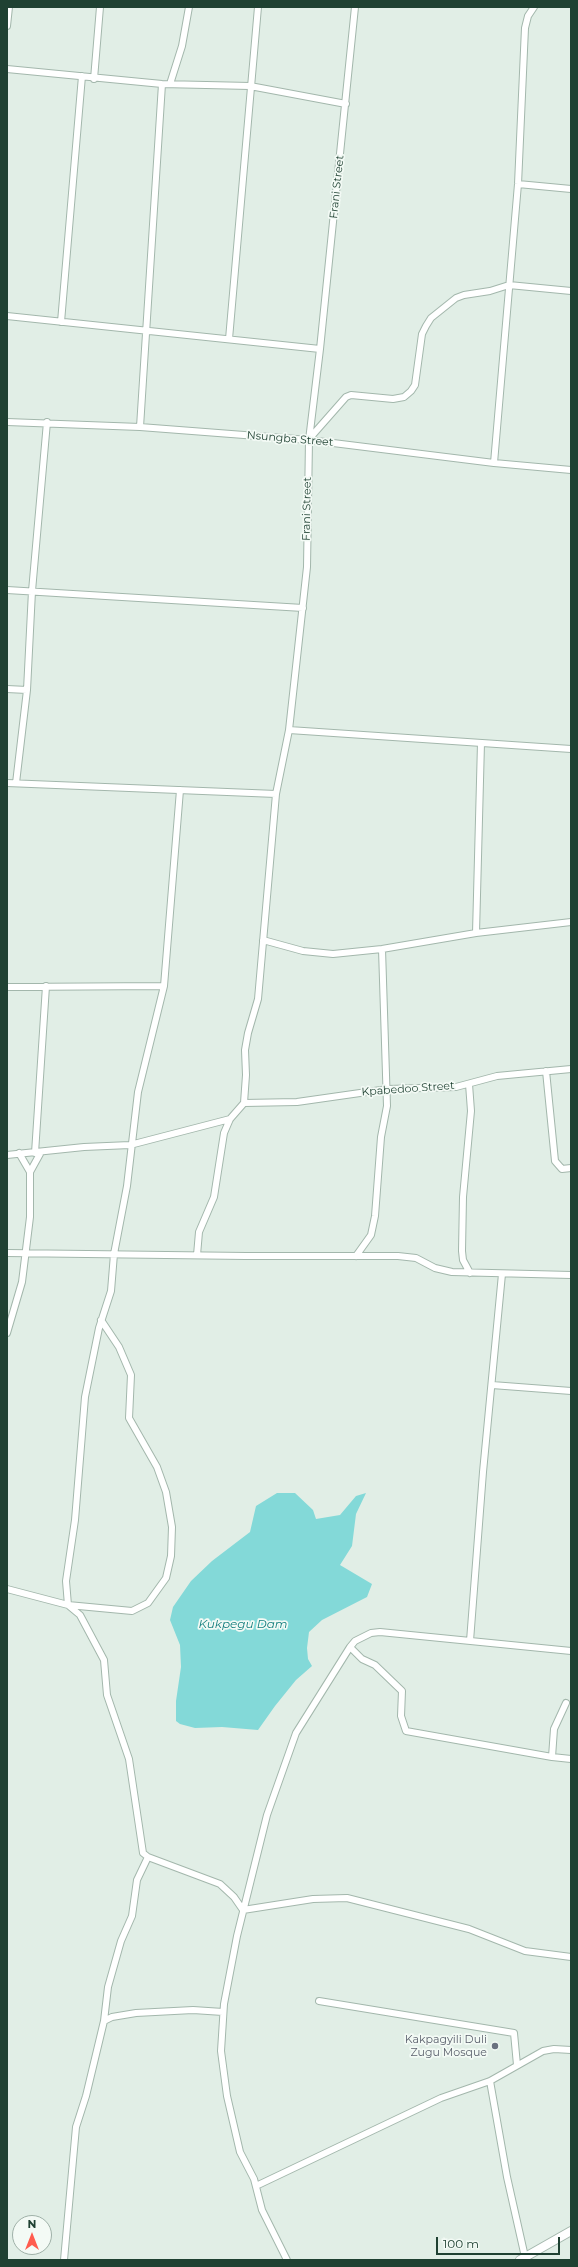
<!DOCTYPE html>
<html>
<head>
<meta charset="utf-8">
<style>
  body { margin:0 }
  #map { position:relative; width:578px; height:2267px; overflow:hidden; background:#e1eee6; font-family:Montserrat,sans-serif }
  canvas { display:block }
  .frame { position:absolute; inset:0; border:8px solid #1f4132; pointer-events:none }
  .north { position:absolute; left:12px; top:2215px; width:40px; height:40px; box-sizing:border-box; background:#f3faf5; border:1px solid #9eb0a7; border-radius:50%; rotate:0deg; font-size:11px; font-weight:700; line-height:16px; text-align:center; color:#1f4132 }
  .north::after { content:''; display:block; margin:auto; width:14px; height:18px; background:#ff5c4e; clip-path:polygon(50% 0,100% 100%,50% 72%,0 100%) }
  .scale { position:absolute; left:436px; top:2237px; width:124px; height:18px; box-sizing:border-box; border:2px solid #1f4132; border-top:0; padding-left:5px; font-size:12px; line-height:14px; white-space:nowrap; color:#1f4132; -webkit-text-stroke:3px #f3faf5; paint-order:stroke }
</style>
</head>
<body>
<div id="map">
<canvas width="578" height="2267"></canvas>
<div class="frame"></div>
<div class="north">N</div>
<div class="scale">100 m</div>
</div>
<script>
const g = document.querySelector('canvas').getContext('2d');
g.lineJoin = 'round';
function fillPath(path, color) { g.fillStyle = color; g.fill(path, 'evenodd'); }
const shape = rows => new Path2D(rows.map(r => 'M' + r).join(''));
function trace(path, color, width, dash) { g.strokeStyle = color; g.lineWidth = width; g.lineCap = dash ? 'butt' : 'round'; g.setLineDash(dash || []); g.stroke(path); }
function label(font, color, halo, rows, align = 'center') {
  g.font = font + ' Montserrat,sans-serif'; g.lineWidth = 3.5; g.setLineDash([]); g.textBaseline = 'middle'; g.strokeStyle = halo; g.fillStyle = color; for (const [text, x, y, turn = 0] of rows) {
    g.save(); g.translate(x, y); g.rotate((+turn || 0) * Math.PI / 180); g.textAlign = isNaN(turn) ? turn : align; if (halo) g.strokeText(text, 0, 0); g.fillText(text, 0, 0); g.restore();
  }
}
const water = shape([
  [277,1493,295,1493,313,1510,316,1519,340,1515,356,1496,366,1493,356,1514,352,1546,340,1565,372,1584,367,1597,322,1620,309,1632,307,1648,308,1659,312,1666,296,1680,275,1706,258,1730,222,1727,195,1728,180,1724,176,1721,176,1701,181,1667,180,1645,170,1620,173,1607,191,1581,212,1561,250,1532,256,1506]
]);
const minor = shape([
  [355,7,320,349,309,440,307,567,289,730,571,749],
  [7,26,9,7],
  [7,69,162,84,250,86,346,104],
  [94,79,100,7],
  [170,84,182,46,189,7],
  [518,184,571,189],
  [7,316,320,349],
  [61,322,82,76],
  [229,339,258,7],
  [7,422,140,427,309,440,494,463,571,470],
  [140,427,162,84],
  [309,439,346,397,351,395,393,399,404,397,411,391,415,385,422,334,426,326,431,318,456,298,464,295,490,291,509,285,571,291],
  [494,463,518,184,525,28,528,16,534,7],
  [7,590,303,608],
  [7,689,27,690],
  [7,783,276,794],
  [16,783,27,690,32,591,47,422],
  [180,790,164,986,138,1092,127,1186,114,1254,111,1291,99,1328,85,1397,75,1520,66,1581,68,1605,80,1615,104,1660,107,1695,129,1759,143,1853,148,1857,220,1884,234,1897,243,1910,313,1899,347,1898,469,1929,525,1951,571,1957],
  [476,933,481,743],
  [263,940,303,951,333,954,382,949,476,933,571,922],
  [7,987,164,986],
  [546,1071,555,1161,562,1169,571,1168],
  [469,1084,471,1111,463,1197,462,1251,463,1260,470,1273],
  [244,1103,297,1102,388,1089,456,1087,497,1076,571,1069],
  [35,1153,46,986],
  [7,1155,84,1147,130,1145,230,1119],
  [30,1172,41,1152],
  [7,1253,246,1256,398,1256,416,1258,435,1268,452,1272,571,1275],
  [197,1255,199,1232,214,1197,224,1133,230,1119,244,1103,246,1075,245,1050,248,1033,258,999,276,794,289,730],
  [356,1256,371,1235,375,1216,381,1137,387,1106,382,949],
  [7,1333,22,1282,30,1217,30,1172,19,1153],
  [492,1385,571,1391],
  [7,1589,68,1605,132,1611,148,1603,166,1578,171,1556,172,1527,166,1492,157,1467,129,1418,131,1375,119,1347,101,1320],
  [470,1641,483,1472,502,1274],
  [350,1647,362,1659,375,1665,402,1691,401,1716,406,1731,552,1757,554,1729,566,1703],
  [552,1757,571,1759],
  [319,2001,514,2033,517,2065],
  [104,2021,108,1987,121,1941,132,1916,137,1880,148,1857],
  [490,2081,507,2177,525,2257],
  [256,2186,441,2098,490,2081,543,2051,554,2049,571,2050],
  [64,2260,76,2127,86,2096,104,2021,112,2017,136,2013,193,2010,223,2012],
  [287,2260,262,2210,254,2179,240,2152,227,2096,221,2051,224,2004,237,1936,267,1815,296,1733,350,1647,355,1641,371,1633,380,1632,571,1651]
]);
const tertiary = shape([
  [520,2260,571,2231]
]);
const markers = [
  [495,2046,4,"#6b7280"]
];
const streetNames = [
  ["Frani Street",337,187,-84],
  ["Nsungba Street",290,439,5],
  ["Frani Street",307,509,-89],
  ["Kpabedoo Street",408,1089,-4]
];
const worshipNames = [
  ["Kakpagyili Duli",487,2040],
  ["Zugu Mosque",487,2053]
];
const waterNames = [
  ["Kukpegu Dam",243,1624]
];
fillPath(water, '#83d9d8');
trace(minor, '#a3b7ac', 8);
trace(tertiary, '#a3b7ac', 10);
trace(minor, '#fff', 6);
trace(tertiary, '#fff', 8);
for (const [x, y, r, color] of markers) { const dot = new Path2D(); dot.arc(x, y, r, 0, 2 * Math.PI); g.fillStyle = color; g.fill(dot); trace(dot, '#f3faf5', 1.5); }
label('11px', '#1f4132', '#f3faf5', streetNames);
label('11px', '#5b616d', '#f3faf5', worshipNames, 'right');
label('italic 12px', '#127e7e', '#f3faf5', waterNames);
</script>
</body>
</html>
